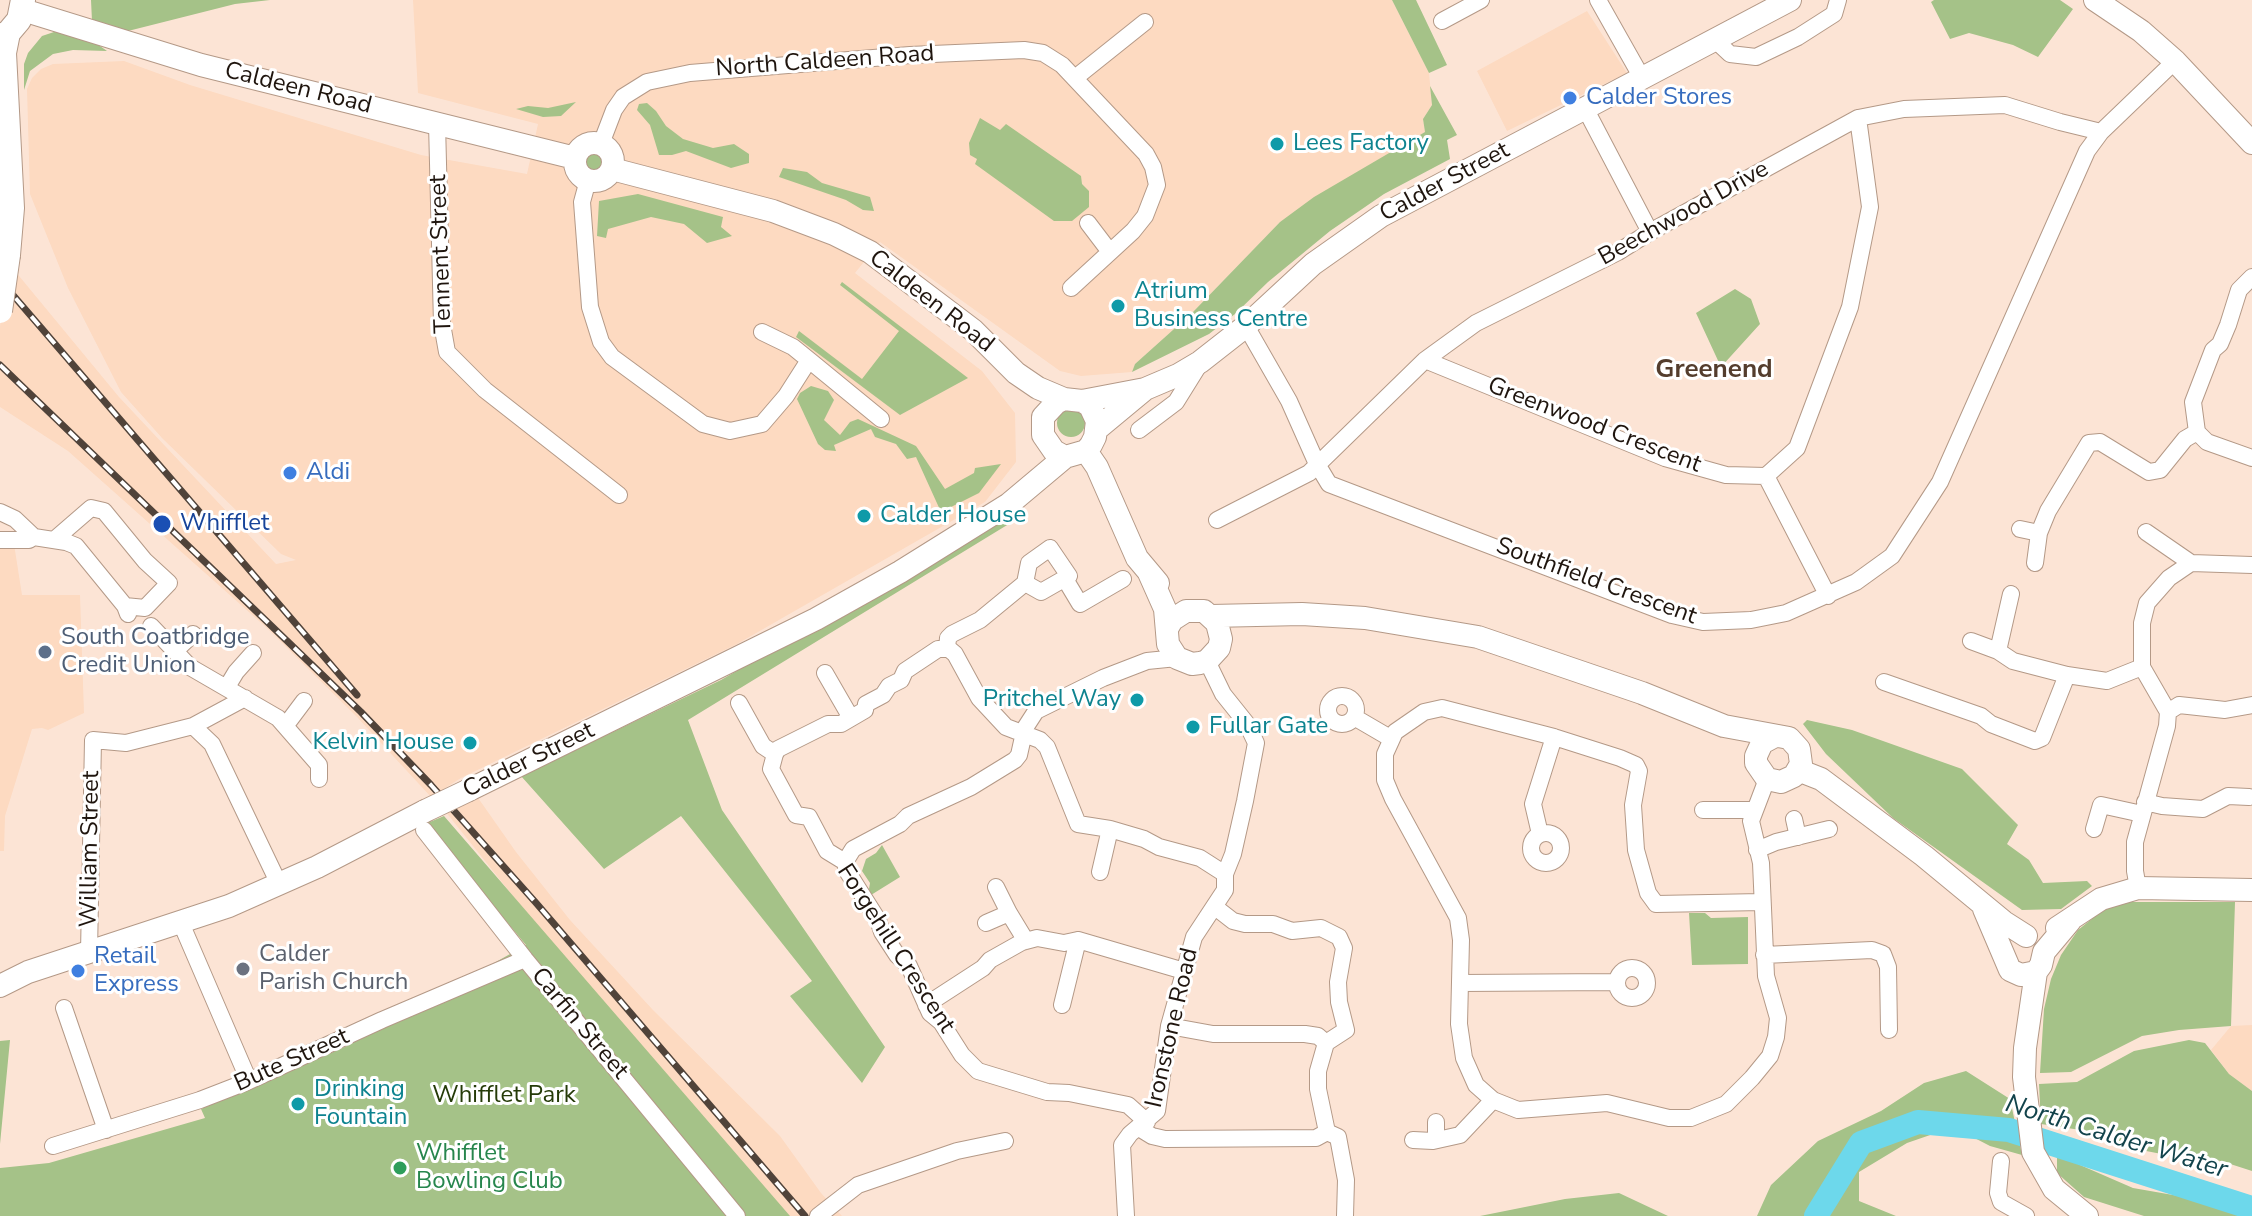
<!DOCTYPE html>
<html>
<head>
<meta charset="utf-8">
<style>
  body { margin:0 }
  canvas { display:block; background:#fce4d5 }
</style>
</head>
<body>
<canvas width="2252" height="1216"></canvas>
<script>
const g = document.querySelector('canvas').getContext('2d');
g.lineJoin = 'round';
function fillPath(path, color) { g.fillStyle = color; g.fill(path, 'evenodd'); }
const shape = rows => new Path2D(rows.map(r => 'M' + r).join(''));
function trace(path, color, width, dash) { g.strokeStyle = color; g.lineWidth = width; g.lineCap = dash ? 'butt' : 'round'; g.setLineDash(dash || []); g.stroke(path); }
function label(font, color, halo, rows, align = 'center') {
  g.font = font + ' "Nunito Sans",sans-serif'; g.lineWidth = 6; g.setLineDash([]); g.textBaseline = 'middle'; g.strokeStyle = halo; g.fillStyle = color; for (const [text, x, y, turn = 0] of rows) {
    g.save(); g.translate(x, y); g.rotate((+turn || 0) * Math.PI / 180); g.textAlign = isNaN(turn) ? turn : align; if (halo) g.strokeText(text, 0, 0); g.fillText(text, 0, 0); g.restore();
  }
}
const built = shape([
  [413,0,1392,0,1429,73,1432,105,1423,119,1425,132,1280,222,1193,312,1135,364,1132,372,1081,376,1060,371,880,242,855,273,982,371,1015,413,1016,462,985,502,737,644,461,778,431,797,357,717,268,629,68,451,0,407,0,326,10,265,119,397,276,564,296,560,281,554,162,438,121,392,68,288,30,194,27,89,32,78,41,69,53,64,124,61,190,85,421,155,527,174,538,124,418,93],
  [1587,11,1627,73,1507,131,1477,71],
  [0,541,14,544,22,595,80,595,84,713,48,730,42,728,32,729,5,816,4,851,0,851],
  [476,795,516,852,570,920,653,1010,780,1136,821,1193,842,1216,769,1216,445,811],
  [2252,1025,2252,1091,2229,1074,2211,1050,2231,1026]
]);
const green = shape([
  [91,0,270,0,235,4,128,31,92,21],
  [1392,0,1416,0,1447,65,1429,73],
  [1934,0,2060,0,2073,9,2038,57,2013,45,1969,33,1950,39,1931,2],
  [54,32,73,33,93,41,107,51,73,50,53,54,30,71,24,90,24,64,28,53,42,36],
  [1430,86,1457,135,1447,140,1450,159,1384,194,1330,231,1268,282,1235,314,1209,334,1132,372,1135,364,1193,312,1280,222,1314,197,1425,132,1423,119,1432,105],
  [576,102,561,116,543,117,516,109,528,106,548,108],
  [647,103,656,111,666,126,683,139,713,148,734,144,749,154,749,163,731,168,686,151,672,155,659,155,650,125,637,110,639,104],
  [980,118,1000,130,1006,124,1081,176,1082,184,1089,191,1089,207,1072,221,1054,221,975,164,977,159,970,155,969,143],
  '580 159a13 13 0 1 1 26 0a13 13 0 1 1-26 0Z',
  [783,168,807,172,822,183,870,197,874,211,863,210,846,200,779,177],
  [638,194,723,217,721,227,732,236,707,243,684,224,651,217,608,229,606,238,597,236,599,201],
  [842,282,968,378,900,415,796,337,799,331,862,379,899,331,840,285],
  [1735,289,1751,299,1760,324,1721,367,1696,313],
  [811,386,828,391,834,400,824,420,840,435,850,422,858,419,916,446,945,489,974,473,975,468,1001,464,979,493,941,512,916,457,907,459,896,444,875,437,871,429,834,445,836,451,825,450,818,444,797,399,800,393],
  '1057 423a14 14 0 1 1 28 0a14 14 0 1 1-28 0Z',
  [1017,509,1017,519,688,720,722,810,885,1047,862,1083,790,996,812,981,681,816,604,869,521,776,721,680],
  [1807,720,1852,730,1962,769,2018,825,2007,844,2029,860,2043,883,2087,881,2092,886,2061,909,2022,910,1893,818,1826,754,1803,724],
  [444,816,790,1216,0,1216,0,1168,49,1163,205,1118,201,1109,347,1046,526,945,425,824],
  [882,845,900,877,871,895,869,889,870,883,862,871,866,859,876,853],
  [2130,902,2235,902,2231,1026,2179,1030,2142,1036,2071,1072,2040,1073,2044,1009,2051,979,2061,955,2078,930,2103,910],
  [1689,913,1705,913,1711,918,1748,917,1748,964,1692,965],
  [10,1040,0,1144,0,1041],
  [2189,1040,2205,1043,2229,1074,2252,1091,2252,1171,2221,1161,2177,1157,2141,1150,2087,1131,2041,1124,2039,1084,2077,1082,2134,1051],
  [1966,1071,2010,1099,2022,1155,1990,1146,1963,1132,1936,1133,1907,1143,1859,1172,1859,1201,1896,1216,1757,1216,1771,1185,1818,1141,1881,1111,1924,1083],
  [2057,1155,2133,1188,2196,1199,2252,1216,2144,1216,2084,1197,2057,1173],
  [1619,1193,1668,1216,1480,1216,1565,1199]
]);
const river = shape([
  [1816,1216,1861,1143,1918,1122,2009,1130,2252,1208]
]);
const street = shape([
  [1598,0,1642,78],
  [1442,21,1481,0],
  [1715,40,1730,54,1756,57,1798,37,1834,14,1838,0],
  [1075,78,1145,22],
  [1585,108,1650,232],
  [437,123,442,324,447,352,485,390,619,495],
  [601,144,614,110,623,97,647,82,690,73,910,55,1024,50,1043,53,1062,65,1146,154,1153,167,1157,185,1145,216,1133,231,1071,288],
  [588,180,582,202,590,307,601,342,612,357,703,424,730,431,762,424,786,396,809,360,881,419],
  [1088,223,1110,252],
  [1246,326,1289,401,1317,464,1329,484,1672,615,1703,622,1751,620,1786,613,1856,582,1892,556,1940,482,2087,151,2101,132,2175,61],
  [762,332,793,347,809,360],
  [1425,360,1665,458,1726,475,1766,476,1797,448,1850,307,1870,207,1858,118],
  [1139,430,1176,402,1199,365],
  [2197,432,2193,402,2213,350,2220,344,2228,325,2239,290,2252,277],
  [2197,432,2207,442,2252,458],
  [1766,476,1828,596],
  [0,512,15,519,34,537,66,542,76,546,125,606,128,614],
  [1217,520,1309,473,1425,360,1476,323,1618,252,1650,232,1858,118,1904,109,2005,105,2060,122,2101,132],
  [2020,529,2039,533],
  [2146,532,2191,563],
  [0,540,29,540,34,537],
  [54,540,91,508,104,511,145,561,169,583,145,608,125,606],
  [1050,548,1069,576,1041,592,1025,583,1029,563,1050,548],
  [2035,563,2039,533,2048,511,2089,443,2100,442,2149,472,2160,470,2185,439,2197,432],
  [1065,579,1080,604,1123,579],
  [151,626,190,667,278,718,319,765,319,779],
  [1971,641,1998,651,2013,661,2067,675,2107,681,2142,667,2168,712,2167,726,2135,842,2135,871,2138,888],
  [947,649,948,638,952,634,980,620,1025,583],
  [175,651,193,634],
  [1998,651,2011,594],
  [2142,667,2142,623,2147,603,2169,578,2191,563,2252,565],
  [825,673,851,718],
  [1884,682,1981,716,1991,724,2035,741,2042,738,2067,675],
  [227,687,236,672,253,653],
  '1328 710a14 14 0 1 1 28 0a14 14 0 1 1-28 0Z',
  [739,703,763,746,775,754],
  [2168,712,2179,705,2225,710,2252,705],
  [1354,717,1390,738],
  [286,725,304,701],
  [193,726,245,698],
  [2145,802,2162,806,2203,809,2228,796,2249,797],
  [1703,810,1754,810],
  [1794,819,1798,837],
  [1110,829,1144,839,1159,847,1200,858,1225,874],
  [2094,829,2101,805,2142,814],
  [424,830,525,959,737,1216],
  '1531 848a15 15 0 1 1 30 0a15 15 0 1 1-30 0Z',
  [1540,834,1533,804,1554,737],
  [1757,850,1776,842,1829,829],
  [845,862,827,851,809,817,796,815,771,769,775,754,778,749,828,724,841,724,865,710,866,704,883,695,889,686,901,680,905,671,938,649,949,649,955,654,979,698,1006,727,1040,740,1047,747,1078,824,1110,829,1100,872],
  [845,862,847,871,878,920,882,932,897,955,909,966,930,1013,941,1022,962,1055,978,1071,1047,1092,1069,1093,1128,1105,1147,1122],
  [845,862,853,849,900,824,908,816,971,787,1015,760,1019,755,1025,728,1036,711,1103,678,1147,661,1177,658],
  [996,887,1009,913,1026,941],
  [1762,902,1656,904,1648,893,1636,850,1633,805,1639,771,1636,765,1620,758,1554,737,1442,708,1424,712,1395,732,1385,754,1385,780,1393,799,1458,918,1461,940,1459,1024,1464,1058,1476,1085,1493,1100,1518,1110,1607,1103,1669,1118,1691,1118,1726,1104,1752,1078,1770,1056,1776,1037,1778,1018,1766,976,1761,863,1751,821,1767,779],
  [1215,907,1233,921,1245,924,1273,924,1292,931,1321,928,1339,937,1344,948,1338,982,1339,1002,1346,1030,1326,1043],
  [181,923,249,1081],
  [986,923,1009,913],
  [89,953,93,740,126,743,193,726,212,744,279,884],
  [1764,955,1872,950,1883,954,1888,967,1889,1030],
  '1617 983a15 15 0 1 1 30 0a15 15 0 1 1-30 0Z',
  [1460,983,1617,982],
  [926,1005,983,968,990,960,1022,942,1037,938,1064,943,1078,940,1184,971],
  [1062,1005,1078,940],
  [64,1008,106,1130],
  [1169,1026,1213,1034,1305,1034,1318,1036,1326,1043],
  [1326,1043,1318,1071,1318,1089,1327,1132],
  [1139,1128,1152,1136,1165,1139,1316,1138,1327,1132],
  [1327,1132,1338,1137,1346,1180,1345,1216],
  [1413,1140,1433,1141,1460,1135,1493,1100],
  [1436,1140,1436,1122],
  [53,1146,200,1100,249,1081,382,1020,525,959],
  [2001,1161,1998,1193,2001,1202,2026,1216],
  [818,1216,858,1185,957,1151,1005,1141],
  [1126,1216,1122,1145,1130,1134,1157,1111,1169,1026,1194,937,1225,890,1225,874,1233,854,1245,801,1256,743,1247,724,1223,694,1207,661]
]);
const secondary = shape([
  [2095,0,2141,31,2175,61,2252,143],
  [23,10,201,65,575,158],
  '575 162a19 19 0 1 1 38 0a19 19 0 1 1-38 0Z',
  [612,169,773,211,834,234,870,252,973,330,1016,373,1038,388,1064,399],
  [1097,429,1144,390],
  [1086,451,1097,467,1137,558,1158,583],
  [1065,457,1054,451,1043,435,1043,417,1056,403,1064,399,1082,401,1145,389,1178,375,1200,362,1246,326,1313,264,1381,216,1790,0],
  [1149,573,1165,609,1168,644,1177,658,1192,664,1200,663,1207,661,1219,648,1221,639,1217,623,1204,611,1186,611,1172,620,1168,627],
  [1211,616,1302,614,1365,618,1478,637,1642,693,1724,726,1789,738,1799,749,1801,764,1794,776,1781,782,1767,779,1756,763,1756,756,1762,743,1775,736],
  [1798,770,1821,779,1924,856,2004,922,2026,936],
  [469,790,816,619,900,572,1009,504,1065,457,1086,451,1091,445,1095,437,1097,421,1090,406,1082,401],
  [1984,909,2010,970,2021,975,2036,972],
  [2070,921,2044,952,2041,965,2036,972,2025,1048,2024,1077,2033,1152,2054,1189,2087,1216],
  [2057,928,2101,899,2138,888,2252,890],
  [0,986,28,972,229,906,317,867,425,811]
]);
const primary = shape([
  [8,33,4,53,12,208,8,255],
  [0,36,8,33,19,20,23,0]
]);
const rail = shape([
  [0,280,357,695],
  [0,365,361,712,431,785,537,904,805,1216]
]);
const secondaryBridge = shape([
  [425,811,469,790]
]);
const primaryBridge = shape([
  [0,311,8,255]
]);
const markers = [
  [1570,98,8,"#3f7fe0"],
  [1277,144,8,"#0f9aa8"],
  [1118,306,8,"#0f9aa8"],
  [290,473,8,"#3f7fe0"],
  [864,516,8,"#0f9aa8"],
  [162,524,10,"#1a4fb4"],
  [45,652,8,"#5c6f8a"],
  [1137,700,8,"#0f9aa8"],
  [1193,727,8,"#0f9aa8"],
  [470,743,8,"#0f9aa8"],
  [243,969,8,"#6b7280"],
  [78,971,8,"#3f7fe0"],
  [298,1104,8,"#0f9aa8"],
  [400,1168,8,"#2e9e5b"]
];
const streetNames = [
  ["North Caldeen Road",825,62,-4],
  ["Caldeen Road",298,89,14],
  ["Calder Street",1445,183,-28],
  ["Beechwood Drive",1684,214,-29],
  ["Tennent Street",442,254,-92],
  ["Caldeen Road",931,302,38],
  ["Greenwood Crescent",1594,426,21],
  ["Southfield Crescent",1596,582,20],
  ["Calder Street",529,761,-26],
  ["William Street",91,849,-89],
  ["Forgehill Crescent",895,949,57],
  ["Carfin Street",579,1024,50],
  ["Ironstone Road",1173,1028,-77],
  ["Bute Street",292,1061,-24]
];
const shopNames = [
  ["Calder Stores",1586,98],
  ["Aldi",306,473],
  ["Retail",94,957],
  ["Express",94,985]
];
const cultureNames = [
  ["Lees Factory",1293,144],
  ["Atrium",1134,292],
  ["Business Centre",1134,320],
  ["Calder House",880,516],
  ["Pritchel Way",1121,700,"right"],
  ["Fullar Gate",1209,727],
  ["Kelvin House",454,743,"right"],
  ["Drinking",314,1090],
  ["Fountain",314,1118]
];
const transitNames = [
  ["Whifflet",180,524]
];
const serviceNames = [
  ["South Coatbridge",61,638],
  ["Credit Union",61,666]
];
const worshipNames = [
  ["Calder",259,955],
  ["Parish Church",259,983]
];
const parkNames = [
  ["Whifflet Park",504,1096]
];
const leisureNames = [
  ["Whifflet",416,1154],
  ["Bowling Club",416,1182]
];
const neighbourhoodNames = [
  ["Greenend",1714,371]
];
const waterNames = [
  ["North Calder Water",2116,1138,17]
];
fillPath(built, '#fddac1');
fillPath(green, '#a5c288');
trace(river, '#6dd8eb', 24);
trace(street, '#b49987', 18);
trace(secondary, '#b49987', 24);
trace(primary, '#b49987', 26);
trace(street, '#fff', 16);
trace(secondary, '#fff', 22);
trace(primary, '#fff', 24);
trace(rail, '#50433a', 7);
trace(rail, '#fff', 4, [12]);
trace(secondaryBridge, '#b49987', 24, []);
trace(primaryBridge, '#b49987', 26, []);
trace(secondaryBridge, '#fff', 22);
trace(primaryBridge, '#fff', 24);
for (const [x, y, r, color] of markers) { const dot = new Path2D(); dot.arc(x, y, r, 0, 2 * Math.PI); g.fillStyle = color; g.fill(dot); trace(dot, '#fff', 3); }
label('24px', '#1f150e', '#fff', streetNames);
label('24px', '#366cbe', '#fff', shopNames, 'left');
label('24px', '#0d838f', '#fff', cultureNames, 'left');
label('24px', '#164399', '#fff', transitNames, 'left');
label('24px', '#4e5e75', '#fff', serviceNames, 'left');
label('24px', '#5b616d', '#fff', worshipNames, 'left');
label('24px', '#253b08', '#fff', parkNames);
label('24px', '#27864d', '#fff', leisureNames, 'left');
label('bold 26px', '#543d2d', '#fff', neighbourhoodNames);
label('italic 26px', '#12434b', '#fff', waterNames);
</script>
</body>
</html>
